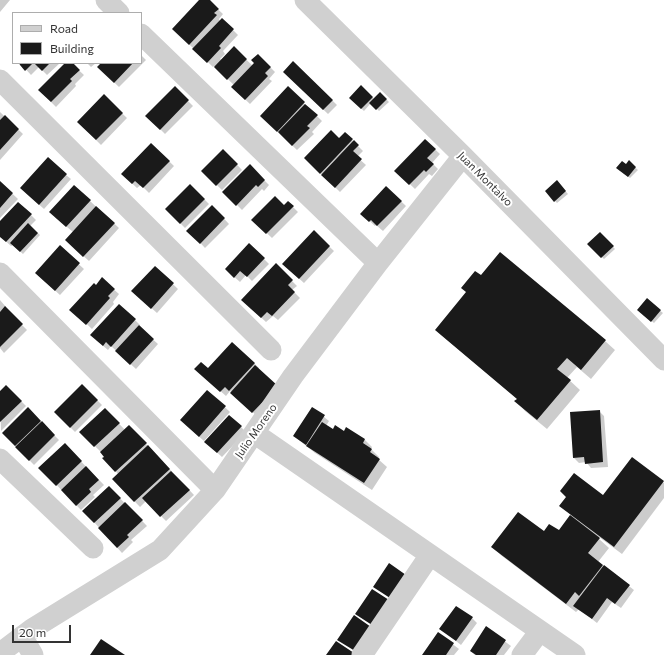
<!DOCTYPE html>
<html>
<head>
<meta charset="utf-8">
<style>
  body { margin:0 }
  #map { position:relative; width:664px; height:655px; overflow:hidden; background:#fff; font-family:Commissioner,sans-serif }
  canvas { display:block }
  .legend { position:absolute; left:12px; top:12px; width:130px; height:52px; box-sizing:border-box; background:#fff; border:1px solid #adadad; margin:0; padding:5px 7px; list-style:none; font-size:12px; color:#333 }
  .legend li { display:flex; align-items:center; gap:8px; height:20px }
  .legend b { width:20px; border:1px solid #adadad }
  .scale { position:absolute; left:12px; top:625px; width:59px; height:18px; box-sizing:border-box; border:2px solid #333; border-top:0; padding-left:5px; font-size:12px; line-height:14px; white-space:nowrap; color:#333; -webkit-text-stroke:3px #fff; paint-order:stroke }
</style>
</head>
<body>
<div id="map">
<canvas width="664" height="655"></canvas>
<ul class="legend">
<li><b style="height:5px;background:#d0d0d0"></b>Road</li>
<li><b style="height:11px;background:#1a1a1a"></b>Building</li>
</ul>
<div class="scale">20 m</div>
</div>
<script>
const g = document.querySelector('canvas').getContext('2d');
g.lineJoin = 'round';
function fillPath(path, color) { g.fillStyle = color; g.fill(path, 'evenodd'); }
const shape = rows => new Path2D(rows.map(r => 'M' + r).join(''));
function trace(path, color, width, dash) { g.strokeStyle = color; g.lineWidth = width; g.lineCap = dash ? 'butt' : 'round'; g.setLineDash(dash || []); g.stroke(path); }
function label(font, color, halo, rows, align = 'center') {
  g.font = font + ' Commissioner,sans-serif'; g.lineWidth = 4; g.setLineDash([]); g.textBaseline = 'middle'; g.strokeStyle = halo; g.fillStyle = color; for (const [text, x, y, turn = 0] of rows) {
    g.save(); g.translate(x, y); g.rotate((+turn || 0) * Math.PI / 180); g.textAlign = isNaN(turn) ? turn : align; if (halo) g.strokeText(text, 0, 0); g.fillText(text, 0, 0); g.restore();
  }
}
const shadow = shape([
  [0,0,10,0,0,12],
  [201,0,208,0,223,14,219,19,220,21,222,19,238,35,223,51,225,54,220,59,222,60,234,48,253,66,256,63,258,55,275,72,269,79,272,81,250,104,232,87,235,86,214,66,213,67,173,29],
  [141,55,146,60,119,87,98,67,102,63,141,63],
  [20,63,60,63,47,75,39,67,31,75],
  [66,63,71,63,84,75,75,84,76,86,56,107,39,90],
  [87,63,96,63,91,67],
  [294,63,337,105,328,114,284,72],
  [361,86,374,99,380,93,389,102,379,111,371,103,364,111,350,98],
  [175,88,193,106,165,134,147,116],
  [288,88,322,121,312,132,314,134,297,150,261,116],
  [104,96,127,118,101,145,78,122],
  [0,112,23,134,0,160],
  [345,133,363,151,357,157,366,165,340,192,305,158,339,140],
  [425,140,440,154,432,163,438,169,432,176,429,174,415,189,396,171],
  [151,144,174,166,149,193,141,185,137,188,122,174],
  [223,150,242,170,222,190,202,171],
  [629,162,638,170,630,178,620,170,626,166],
  [250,166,269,185,264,191,262,189,242,210,224,192],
  [66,175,71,179,44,209,26,193],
  [0,182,18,199,0,218],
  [559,184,568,194,557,203,555,201],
  [190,185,209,204,185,228,166,209],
  [387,188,406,206,383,231,376,225,375,226,362,214],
  [90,201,119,228,89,261,71,245,73,232,55,217],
  [288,202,298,212,272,238,253,220,284,206],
  [212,206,229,224,205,248,188,230],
  [31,215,36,220,30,226,40,235,23,254,13,245,11,246,0,236,0,222],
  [314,232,334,251,304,283,283,264],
  [600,233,615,249,604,259,588,244],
  [249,244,269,264,252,281,246,275,240,282,231,274],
  [60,247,84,269,60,295,41,278],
  [276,265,297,286,292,290,300,298,278,320,273,316,266,322,242,300],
  [155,267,178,289,157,313,138,296],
  [102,279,119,294,113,302,114,304,92,329,76,314],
  [0,300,6,307,5,308,27,330,4,353,0,348],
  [647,300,663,313,654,323,639,310],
  [135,320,140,325,138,326,158,344,136,369,111,346,108,350,96,340],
  [436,330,605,341,615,350,591,379,577,367,567,378,580,390,547,429,525,411,516,401,518,399,446,339],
  [254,363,259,368,258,369,277,386,258,417,230,391,226,396,201,374,208,370],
  [82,385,102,405,75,432,55,412],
  [6,386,26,406,1,431,0,392],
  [208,391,230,412,204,441,186,425],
  [313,408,329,421,326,426,333,430,344,432,365,440,372,447,371,449,379,457,378,459,387,467,372,490,315,453,294,436],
  [28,409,59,440,34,465,3,433],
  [105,409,125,430,129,426,194,495,166,521,146,501,140,507,113,479,118,474,104,458,105,457,100,451,80,432],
  [599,411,604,416,608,467,591,468,586,462,579,463,574,458,571,413],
  [241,427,246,432,222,457,211,447],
  [65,445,104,485,93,495,95,497,81,510,40,468],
  [632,459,664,483,664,498,622,554,599,537,598,538,609,548,598,562,634,590,621,608,612,602,597,623,579,609,576,612,502,556,492,547,544,532,559,532,571,515,561,506,603,497],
  [109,487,147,526,131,540,133,542,122,553,84,511],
  [472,618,477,623,461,645,441,629],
  [487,628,511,646,504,655,475,655,471,651],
  [438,633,459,649,454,655,423,655]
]);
const building = shape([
  [199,0,210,0,219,9,214,13,217,15,189,45,172,29],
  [222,18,234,29,219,46,221,48,207,63,192,49],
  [234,46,247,59,227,80,214,67],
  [258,54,271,67,265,73,268,76,245,100,231,87,254,63,251,60],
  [293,61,333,100,323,110,283,72],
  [19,63,33,63,25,71,20,65],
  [34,63,50,63,42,71],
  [65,63,73,63,80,70,70,79,72,81,51,102,38,90],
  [101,63,133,63,114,83,97,67],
  [361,85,373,97,361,109,349,98],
  [175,86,189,100,160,130,145,116],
  [288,86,305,102,277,132,260,116],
  [380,92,387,99,376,110,369,103],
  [104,94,123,113,96,140,77,122],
  [305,104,318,115,307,126,310,128,292,146,278,132],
  [5,115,19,129,0,150,0,120],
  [331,130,339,138,345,132,353,139,320,174,304,158],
  [425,139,436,149,427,158,434,164,426,172,424,170,409,185,394,171],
  [354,140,359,145,353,151,362,159,335,188,321,175],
  [151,143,170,161,143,188,135,181,132,184,121,174],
  [223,149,238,164,216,186,201,171],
  [48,157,67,174,39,205,20,188],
  [629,160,636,167,628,177,616,168,622,161,626,164],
  [250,164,265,180,258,187,256,185,236,206,222,192],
  [557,180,566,191,554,202,545,191],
  [0,181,13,193,0,208],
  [190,184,205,199,180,224,165,209],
  [74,185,91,200,66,227,49,212],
  [386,186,402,201,377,226,371,220,369,222,360,214],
  [275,196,284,205,288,201,294,206,266,234,251,220],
  [18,202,32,214,6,242,0,237,0,221],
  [212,205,225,218,200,244,186,231],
  [96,206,115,223,83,257,65,240],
  [28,223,38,233,20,252,10,243],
  [314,230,330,246,299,279,282,264],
  [600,232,614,246,601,258,587,244],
  [249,243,265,258,247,277,240,271,234,278,225,269],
  [60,245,80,263,55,291,35,273],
  [500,252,606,340,581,370,567,358,557,369,571,380,537,420,514,401,517,399,435,330,466,292,461,288,475,271,481,275],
  [276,263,293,280,288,285,295,292,272,316,267,312,261,318,241,300],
  [155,266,174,283,151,309,131,291],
  [102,277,115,289,108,296,110,298,86,325,69,310,94,283,96,285],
  [647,298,661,310,651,322,637,310],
  [119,304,136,319,111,347,106,342,103,346,90,335],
  [5,306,23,324,0,347,0,312],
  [139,325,154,339,130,365,115,351],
  [232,342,255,363,229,391,225,387,220,392,194,369,201,362,208,368],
  [255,365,278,386,252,413,230,393],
  [82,384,98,400,70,428,54,412],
  [6,385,22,401,0,422,0,391],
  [207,390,226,406,199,437,180,420],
  [28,407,41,421,15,446,2,433],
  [312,407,325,415,306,445,293,436],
  [105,408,120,423,94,447,79,432],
  [600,410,603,462,585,464,584,457,573,458,570,412],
  [229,415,242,426,217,453,204,442],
  [42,421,55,435,29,461,15,447],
  [322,422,333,429,335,425,344,431,346,427,365,439,363,443,372,449,370,452,380,459,364,483,306,446],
  [129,425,147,443,115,472,102,458,104,457,100,452],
  [65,443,82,461,56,486,38,468],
  [148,445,170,469,134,502,112,479],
  [632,457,664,481,614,547,559,506,566,497,560,491,574,473,603,495],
  [86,466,99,480,89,489,91,492,76,506,61,490],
  [171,471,190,490,160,517,142,498],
  [109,486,121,498,94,523,82,511],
  [125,502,143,520,127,535,129,537,117,548,98,528],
  [518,512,544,531,549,524,559,530,570,515,600,538,588,553,603,565,579,596,575,592,566,604,491,547],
  [389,563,406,575,390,598,373,587],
  [604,565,630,585,615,604,607,598,592,619,573,606],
  [372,589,389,600,372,625,355,614],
  [456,606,473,617,456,641,439,629],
  [354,615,371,627,355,651,337,640],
  [486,626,506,640,496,655,476,655,470,651],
  [438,632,454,643,446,655,422,655],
  [101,639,125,655,90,655],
  [336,641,354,653,352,655,326,655]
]);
const minor = shape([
  [106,0,119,13],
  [305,0,463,156,664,360],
  [141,34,378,263],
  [0,80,271,350],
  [0,273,215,490],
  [254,433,575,655],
  [0,459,93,548],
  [22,636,33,655],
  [0,653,32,629,160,550,215,490,293,376,378,263,463,156],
  [362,655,430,555],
  [522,655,540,631]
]);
const streetNames = [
  ["Juan Montalvo",485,179,45],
  ["Julio Moreno",256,431,-55]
];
fillPath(shadow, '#0003');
fillPath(building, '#1a1a1a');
trace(minor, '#d0d0d0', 21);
label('11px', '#333', '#fff', streetNames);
</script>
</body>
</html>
